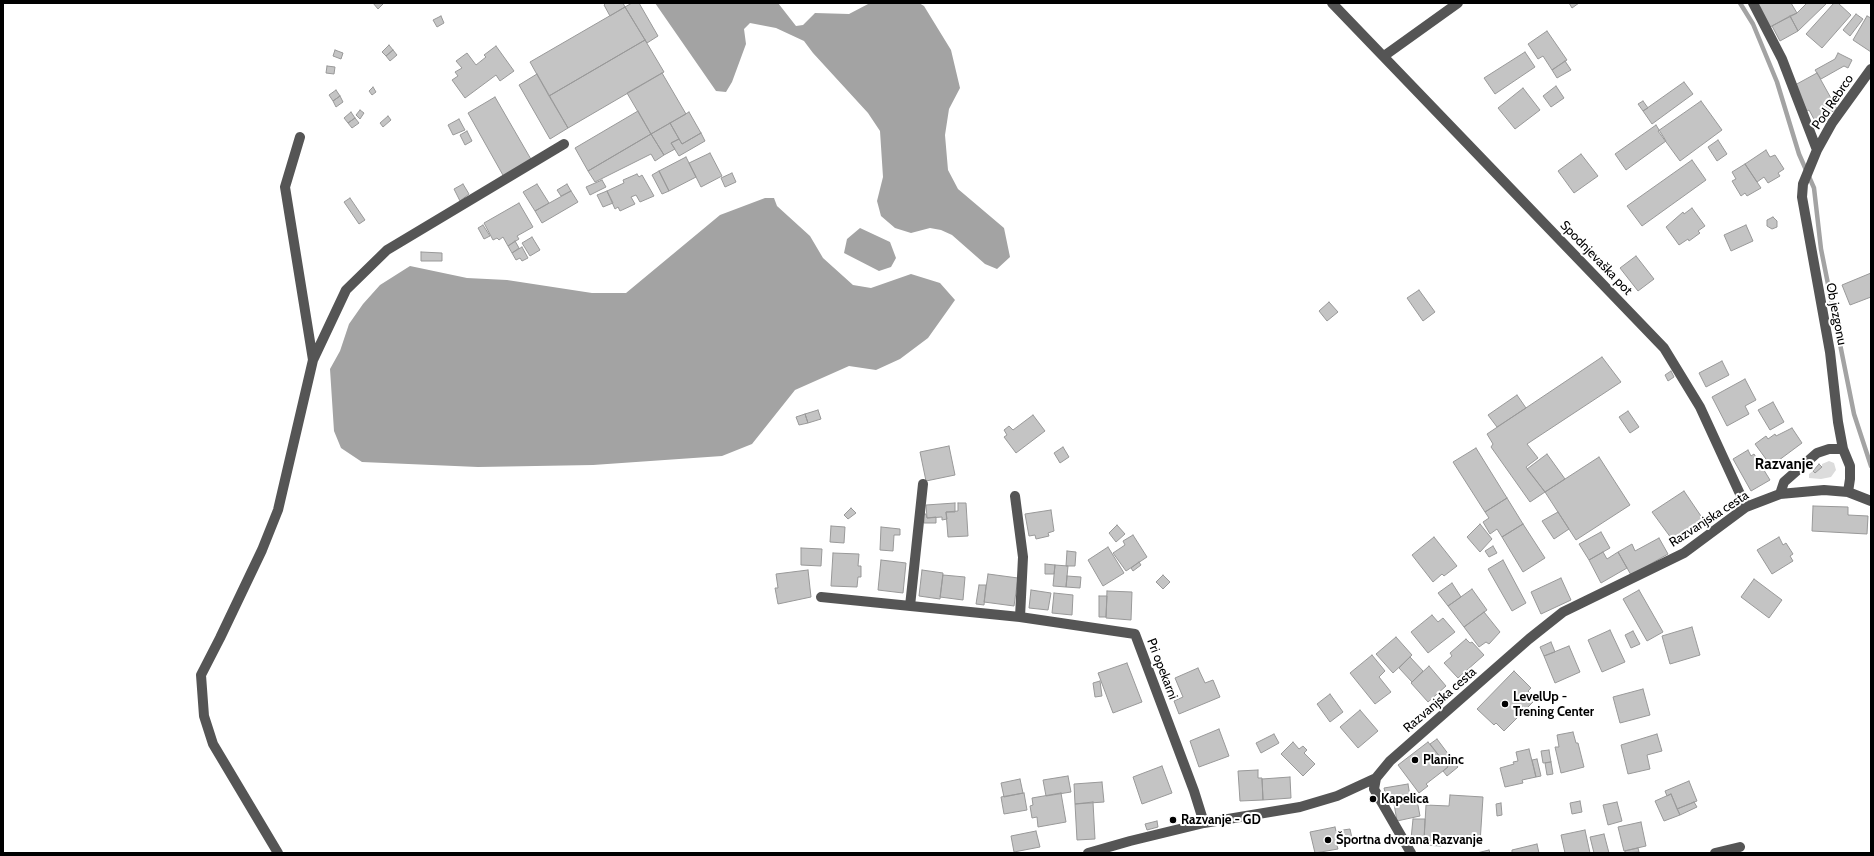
<!DOCTYPE html>
<html>
<head>
<meta charset="utf-8">
<style>
  body { margin:0 }
  #map { position:relative; width:1874px; height:856px; overflow:hidden; background:#fff; font-family:Cabin,sans-serif }
  canvas { display:block }
  .frame { position:absolute; inset:0; border:4px solid #000; pointer-events:none }
</style>
</head>
<body>
<div id="map">
<canvas width="1874" height="856"></canvas>
<div class="frame"></div>
</div>
<script>
const g = document.querySelector('canvas').getContext('2d');
g.lineJoin = 'round';
function fillPath(path, color) { g.fillStyle = color; g.fill(path, 'evenodd'); }
const shape = rows => new Path2D(rows.map(r => 'M' + r).join(''));
function trace(path, color, width, dash) { g.strokeStyle = color; g.lineWidth = width; g.lineCap = dash ? 'butt' : 'round'; g.setLineDash(dash || []); g.stroke(path); }
function label(font, color, halo, rows, align = 'center') {
  g.font = font + ' Cabin,sans-serif'; g.lineWidth = 4; g.setLineDash([]); g.textBaseline = 'middle'; g.strokeStyle = halo; g.fillStyle = color; for (const [text, x, y, turn = 0] of rows) {
    g.save(); g.translate(x, y); g.rotate((+turn || 0) * Math.PI / 180); g.textAlign = isNaN(turn) ? turn : align; if (halo) g.strokeText(text, 0, 0); g.fillText(text, 0, 0); g.restore();
  }
}
const green = shape([
  [1829,461,1834,463,1836,470,1831,477,1821,479,1809,478,1809,474,1813,471,1815,473,1822,467,1822,464]
]);
const water = shape([
  [655,3,778,3,796,26,803,25,815,13,849,14,870,3,919,3,924,6,951,50,960,88,949,109,945,135,948,170,958,189,1004,228,1010,257,997,269,985,264,952,235,941,230,930,228,911,233,895,228,881,216,877,201,883,177,880,131,868,113,813,53,804,41,776,28,750,23,744,29,746,44,732,82,726,92,716,91],
  [765,198,774,198,777,206,810,236,823,258,853,285,871,288,911,274,940,283,955,300,928,338,900,359,876,370,849,366,795,390,752,444,722,456,593,465,478,467,362,462,341,448,334,431,330,369,340,351,349,324,363,304,380,285,410,266,467,278,507,280,592,293,626,293,720,215],
  [860,228,890,242,896,258,891,267,879,271,844,253,847,239]
]);
const stream = shape([
  [1740,3,1753,24,1777,82,1799,154,1814,188,1821,249,1854,414,1871,466]
]);
const building = shape([
  [373,3,382,3,383,4,378,9,373,3],
  [606,3,623,3,625,7,610,16,604,5,606,3],
  [632,3,639,3,658,36,647,43,625,7,632,3],
  [1569,3,1579,3,1572,8,1569,3],
  [1755,3,1791,3,1797,13,1768,28,1755,3],
  [1807,3,1827,3,1798,31,1790,16,1797,13,1807,3],
  [1834,3,1838,3,1851,15,1822,48,1806,34,1834,3],
  [625,7,645,40,549,96,530,62,625,7],
  [1856,14,1863,19,1850,36,1843,30,1856,14],
  [441,16,444,23,437,27,433,20,441,16],
  [1790,16,1798,31,1780,41,1772,26,1790,16],
  [1867,16,1871,18,1871,52,1853,40,1867,16],
  [1547,31,1567,60,1552,70,1543,56,1538,59,1528,44,1547,31],
  [645,40,664,72,568,128,549,96,645,40],
  [389,45,393,50,386,56,382,52,389,45],
  [496,46,514,71,500,81,496,75,465,98,452,80,458,76,455,72,462,68,456,61,467,53,476,65,486,57,484,55,496,46],
  [335,50,343,53,341,59,333,56,335,50],
  [393,50,397,55,390,61,386,56,393,50],
  [1525,52,1535,67,1495,94,1484,78,1525,52],
  [1838,53,1852,60,1848,68,1844,66,1821,79,1815,70,1835,59,1838,53],
  [1565,61,1571,70,1557,78,1552,70,1565,61],
  [327,66,335,67,334,74,326,73,327,66],
  [662,73,686,114,651,134,627,93,662,73],
  [1817,73,1837,109,1815,121,1809,110,1807,111,1795,85,1817,73],
  [537,74,568,128,550,139,519,85,537,74],
  [1684,82,1693,94,1652,124,1643,111,1684,82],
  [1556,86,1564,98,1551,107,1543,96,1556,86],
  [373,87,376,92,372,95,369,91,373,87],
  [1523,88,1540,110,1515,129,1498,108,1523,88],
  [336,90,340,96,333,101,329,95,336,90],
  [340,96,343,102,336,107,333,101,340,96],
  [495,97,532,161,504,177,468,113,495,97],
  [1643,101,1648,108,1643,111,1638,104,1643,101],
  [1701,101,1722,130,1680,161,1658,131,1701,101],
  [360,110,364,113,360,119,356,115,360,110],
  [638,111,651,134,588,171,575,148,638,111],
  [351,112,355,118,348,123,344,118,351,112],
  [689,112,701,133,682,144,670,123,689,112],
  [388,116,391,120,383,127,380,123,388,116],
  [355,118,359,123,352,128,348,123,355,118],
  [459,119,465,130,453,135,448,125,459,119],
  [670,123,679,139,671,143,675,149,664,155,651,134,670,123],
  [1656,125,1666,141,1626,170,1615,154,1656,125],
  [467,131,472,141,465,145,460,135,467,131],
  [701,133,705,141,679,156,671,143,679,139,682,144,701,133],
  [651,134,664,155,655,161,651,154,595,182,588,171,651,134],
  [1718,140,1727,154,1717,161,1708,147,1718,140],
  [1766,150,1770,157,1775,155,1784,169,1778,173,1780,176,1768,183,1764,177,1757,182,1745,164,1766,150],
  [710,153,722,176,701,187,689,163,710,153],
  [1581,154,1598,176,1574,193,1558,171,1581,154],
  [686,157,696,177,669,191,659,171,686,157],
  [1692,160,1706,180,1642,226,1627,206,1692,160],
  [1745,164,1761,188,1747,196,1745,193,1741,196,1732,181,1736,179,1732,172,1745,164],
  [659,171,669,191,662,194,652,175,659,171],
  [732,173,736,182,725,187,721,178,732,173],
  [637,174,639,177,642,175,654,196,640,202,636,195,631,197,635,204,620,211,618,207,615,209,607,191,624,183,623,180,637,174],
  [602,180,606,187,590,195,586,187,602,180],
  [463,184,469,194,460,201,454,189,463,184],
  [537,184,549,203,535,211,523,192,537,184],
  [567,184,571,191,561,196,557,190,567,184],
  [571,191,578,202,542,223,535,211,571,191],
  [607,191,613,203,603,207,597,195,607,191],
  [350,198,365,220,359,224,344,202,350,198],
  [519,203,533,227,517,236,519,239,508,246,503,237,499,240,497,238,493,240,484,223,519,203],
  [1692,208,1705,226,1698,231,1700,233,1689,241,1688,239,1679,245,1666,227,1683,212,1684,214,1692,208],
  [1773,217,1777,221,1777,227,1772,229,1767,226,1767,220,1773,217],
  [483,225,490,236,484,239,478,228,483,225],
  [1746,225,1753,241,1731,251,1724,235,1746,225],
  [532,237,540,250,530,256,522,243,532,237],
  [515,241,519,248,512,253,508,246,515,241],
  [522,247,528,258,522,261,520,258,516,260,512,253,522,247],
  [421,252,442,253,442,261,421,261,421,252],
  [1636,256,1654,279,1638,291,1620,268,1636,256],
  [1871,273,1871,297,1850,305,1842,285,1871,273],
  [1419,290,1435,312,1423,321,1407,298,1419,290],
  [1329,302,1338,312,1327,321,1319,311,1329,302],
  [1602,357,1621,382,1527,444,1538,458,1526,467,1545,492,1530,502,1491,447,1493,444,1487,434,1602,357],
  [1722,361,1729,375,1706,387,1699,373,1722,361],
  [1671,371,1674,377,1668,381,1665,375,1671,371],
  [1745,379,1756,400,1745,406,1749,414,1727,426,1712,397,1745,379],
  [1517,395,1526,408,1497,427,1488,415,1517,395],
  [1773,402,1784,422,1770,430,1758,410,1773,402],
  [818,410,821,419,808,423,805,414,818,410],
  [1628,411,1639,427,1630,433,1619,417,1628,411],
  [805,414,808,423,799,425,796,417,805,414],
  [1033,415,1045,431,1016,453,1004,437,1007,435,1004,430,1009,426,1013,430,1033,415],
  [1792,428,1802,443,1771,466,1755,444,1766,436,1768,439,1775,434,1776,436,1792,428],
  [949,446,955,475,926,481,920,452,949,446],
  [1063,447,1069,457,1060,463,1054,453,1063,447],
  [1476,448,1507,498,1485,512,1453,462,1476,448],
  [1748,450,1751,456,1754,454,1770,480,1751,491,1733,459,1748,450],
  [1547,454,1565,479,1545,492,1527,469,1547,454],
  [1599,457,1630,505,1576,540,1545,492,1599,457],
  [1819,464,1822,467,1815,473,1813,471,1819,464],
  [1684,491,1705,522,1674,542,1652,512,1684,491],
  [1507,498,1523,524,1502,537,1497,529,1490,534,1483,522,1489,518,1485,512,1507,498],
  [955,503,955,512,946,512,947,519,942,520,942,517,927,518,926,505,955,503],
  [958,503,966,503,968,536,948,537,946,512,958,511,958,503],
  [1813,506,1848,507,1848,515,1868,516,1867,534,1812,531,1813,506],
  [851,508,856,513,848,519,844,515,851,508],
  [1051,510,1054,531,1048,533,1049,536,1036,539,1035,535,1029,536,1025,514,1051,510],
  [1558,512,1569,529,1554,539,1542,521,1558,512],
  [923,514,926,514,927,518,936,517,936,523,924,523,923,514],
  [1480,524,1492,539,1480,552,1467,537,1480,524],
  [1523,524,1545,558,1523,572,1502,537,1523,524],
  [1117,525,1125,534,1116,542,1109,533,1117,525],
  [831,526,845,527,844,543,830,542,831,526],
  [881,527,900,529,900,535,894,535,893,551,880,550,881,527],
  [1601,532,1610,548,1589,560,1579,544,1601,532],
  [1133,535,1147,557,1126,571,1113,553,1125,545,1123,541,1133,535],
  [1434,537,1457,566,1444,576,1442,574,1433,582,1412,555,1434,537],
  [1779,537,1783,545,1786,543,1793,554,1790,556,1793,561,1772,574,1757,550,1779,537],
  [1659,538,1668,554,1631,575,1618,552,1632,544,1635,551,1659,538],
  [1493,546,1497,553,1489,557,1485,551,1493,546],
  [1108,547,1124,573,1103,586,1088,560,1108,547],
  [801,548,822,549,821,566,801,565,801,548],
  [1067,551,1076,552,1075,566,1066,566,1067,551],
  [1603,552,1607,559,1618,552,1627,568,1601,583,1589,560,1603,552],
  [833,553,859,554,858,566,861,566,861,577,858,577,857,587,831,586,833,553],
  [881,560,906,563,903,593,878,590,881,560],
  [1503,560,1526,603,1512,611,1488,569,1503,560],
  [1139,562,1141,565,1133,571,1131,568,1139,562],
  [1045,564,1055,565,1054,574,1045,574,1045,564],
  [1055,565,1068,566,1066,587,1053,586,1055,565],
  [808,570,811,597,778,604,775,588,778,588,776,574,808,570],
  [922,570,943,573,940,599,919,596,922,570],
  [988,574,1018,578,1014,606,984,602,988,574],
  [943,575,965,577,963,600,940,597,943,575],
  [1163,575,1170,582,1163,589,1156,582,1163,575],
  [1067,576,1081,577,1080,588,1066,587,1067,576],
  [1561,578,1571,600,1541,614,1531,592,1561,578],
  [1754,579,1782,600,1769,618,1741,597,1754,579],
  [1452,583,1461,597,1448,606,1438,593,1452,583],
  [979,585,986,585,984,605,976,604,979,585],
  [1472,589,1487,610,1464,627,1448,606,1472,589],
  [1031,590,1051,593,1048,610,1029,608,1031,590],
  [1639,590,1663,632,1647,641,1623,599,1639,590],
  [1107,591,1132,592,1131,620,1106,618,1107,591],
  [1054,593,1073,595,1072,615,1052,613,1054,593],
  [1099,596,1107,596,1106,617,1099,617,1099,596],
  [1484,612,1500,632,1489,644,1486,642,1479,647,1464,627,1484,612],
  [1432,615,1438,622,1443,618,1455,632,1428,653,1411,632,1432,615],
  [1692,627,1700,655,1670,664,1662,636,1692,627],
  [1610,630,1625,662,1602,672,1588,640,1610,630],
  [1633,631,1640,644,1631,648,1625,635,1633,631],
  [1396,637,1412,655,1393,673,1376,654,1396,637],
  [1466,639,1470,643,1472,642,1484,655,1458,678,1444,663,1452,656,1450,653,1466,639],
  [1551,642,1555,652,1544,656,1540,647,1551,642],
  [1569,646,1580,672,1555,683,1544,656,1569,646],
  [1372,655,1385,671,1379,677,1391,692,1375,704,1350,673,1372,655],
  [1410,657,1423,671,1412,682,1399,668,1410,657],
  [1127,663,1142,702,1113,713,1098,673,1127,663],
  [1429,666,1446,686,1428,702,1411,683,1429,666],
  [1198,668,1205,683,1213,680,1220,697,1179,714,1174,701,1183,697,1175,678,1198,668],
  [1514,671,1531,688,1528,691,1536,699,1504,731,1496,723,1494,725,1477,709,1514,671],
  [1100,681,1102,696,1095,697,1093,683,1100,681],
  [1643,689,1650,715,1620,723,1613,697,1643,689],
  [1330,694,1343,712,1330,722,1317,704,1330,694],
  [1360,710,1378,731,1358,748,1340,727,1360,710],
  [1219,729,1229,756,1199,767,1190,741,1219,729],
  [1573,732,1576,743,1578,743,1584,767,1561,773,1555,747,1559,747,1557,735,1573,732],
  [1274,734,1279,743,1261,753,1256,743,1274,734],
  [1657,734,1662,751,1647,755,1650,769,1628,774,1621,745,1657,734],
  [1437,739,1458,767,1447,776,1443,771,1448,767,1430,744,1437,739],
  [1293,742,1299,749,1303,746,1307,750,1304,753,1315,764,1303,776,1281,754,1293,742],
  [1428,742,1448,767,1426,784,1428,786,1419,793,1398,765,1428,742],
  [1529,749,1536,777,1522,780,1523,783,1505,787,1500,768,1514,764,1513,762,1518,761,1516,752,1529,749],
  [1549,750,1551,762,1543,763,1541,751,1549,750],
  [1537,759,1541,776,1536,777,1532,760,1537,759],
  [1551,762,1553,774,1547,775,1545,763,1551,762],
  [1162,766,1172,793,1142,804,1133,777,1162,766],
  [1258,770,1258,778,1262,778,1263,800,1240,801,1238,771,1258,770],
  [1068,776,1071,792,1046,796,1043,780,1068,776],
  [1290,777,1291,798,1263,800,1262,779,1290,777],
  [1020,779,1023,793,1004,797,1001,783,1020,779],
  [1689,781,1697,801,1677,809,1671,794,1667,796,1665,791,1689,781],
  [1102,782,1104,802,1075,804,1074,784,1102,782],
  [1408,784,1410,796,1416,795,1420,816,1397,821,1394,804,1388,805,1384,788,1408,784],
  [1024,793,1027,810,1004,814,1001,797,1024,793],
  [1061,793,1066,822,1038,827,1037,817,1032,818,1030,806,1033,805,1032,798,1061,793],
  [1671,794,1680,815,1664,821,1655,801,1671,794],
  [1450,795,1483,797,1480,843,1424,840,1426,805,1449,806,1450,795],
  [1580,801,1582,812,1572,814,1570,803,1580,801],
  [1093,802,1095,839,1077,840,1075,804,1093,802],
  [1617,802,1622,821,1608,825,1603,805,1617,802],
  [1694,802,1697,807,1680,815,1677,809,1694,802],
  [1501,803,1502,815,1497,816,1496,804,1501,803],
  [1413,819,1425,819,1424,840,1411,839,1413,819],
  [1157,821,1158,827,1147,830,1145,824,1157,821],
  [1641,822,1646,846,1624,851,1618,827,1641,822],
  [1335,827,1336,831,1350,829,1352,838,1336,842,1338,849,1315,853,1310,832,1335,827],
  [1585,830,1590,853,1565,853,1561,835,1585,830],
  [1036,831,1040,847,1014,852,1011,836,1036,831],
  [1604,834,1609,853,1594,853,1590,837,1604,834],
  [1424,840,1441,841,1441,846,1424,845,1424,840],
  [1537,844,1539,853,1512,853,1512,850,1537,844],
  [1638,848,1639,852,1625,853,1625,851,1638,848],
  [1489,850,1490,853,1477,853,1489,850]
]);
const minor = shape([
  [1332,3,1664,348,1700,407,1746,507],
  [1753,3,1782,59,1817,150,1803,184,1802,197,1830,352,1838,422,1843,449],
  [1384,56,1458,3],
  [300,137,285,187,313,360],
  [1817,150,1832,123,1871,69],
  [1780,494,1784,482,1817,453,1829,449,1843,449,1850,466,1850,479,1848,492],
  [1015,496,1023,557,1020,617],
  [821,597,1020,617,1135,634,1194,791,1204,823],
  [910,606,923,484],
  [1376,778,1374,789,1411,853],
  [278,853,213,744,204,716,201,675,220,638,262,550,278,510,313,360,346,290,387,250,564,144],
  [1088,853,1130,841,1204,823,1300,807,1337,796,1376,778,1390,761,1529,639,1563,612,1684,553,1746,507,1780,494,1824,490,1848,492,1871,501],
  [1715,853,1740,847]
]);
const markers = [
  [1505,704,4,"#000"],
  [1415,760,4,"#000"],
  [1373,799,4,"#000"],
  [1173,820,4,"#000"],
  [1328,840,4,"#000"]
];
const streetNames = [
  ["Pod Rebrco",1833,102,-56],
  ["Spodnjevaška pot",1596,258,46],
  ["Ob jezgonu",1836,314,79],
  ["Razvanjska cesta",1709,519,-33],
  ["Pri opekarni",1162,669,69],
  ["Razvanjska cesta",1440,700,-41]
];
const poiNames = [
  ["LevelUp -",1513,697],
  ["Trening Center",1513,712],
  ["Planinc",1423,760],
  ["Kapelica",1381,799],
  ["Razvanje - GD",1181,820],
  ["Športna dvorana Razvanje",1336,840]
];
const quarterNames = [
  ["Razvanje",1784,465]
];
fillPath(green, '#dcdcdc');
fillPath(water, '#a3a3a3');
trace(stream, '#a3a3a3', 4.5);
fillPath(building, '#c4c4c4');
trace(building, '#999', 1);
trace(minor, '#555', 10);
for (const [x, y, r, color] of markers) { const dot = new Path2D(); dot.arc(x, y, r, 0, 2 * Math.PI); g.fillStyle = color; g.fill(dot); trace(dot, '#fff', 1.5); }
label('13px', '#000', '#fff', streetNames);
label('bold 13px', '#000', '#fff', poiNames, 'left');
label('bold 15px', '#000', '#fff', quarterNames);
</script>
</body>
</html>
